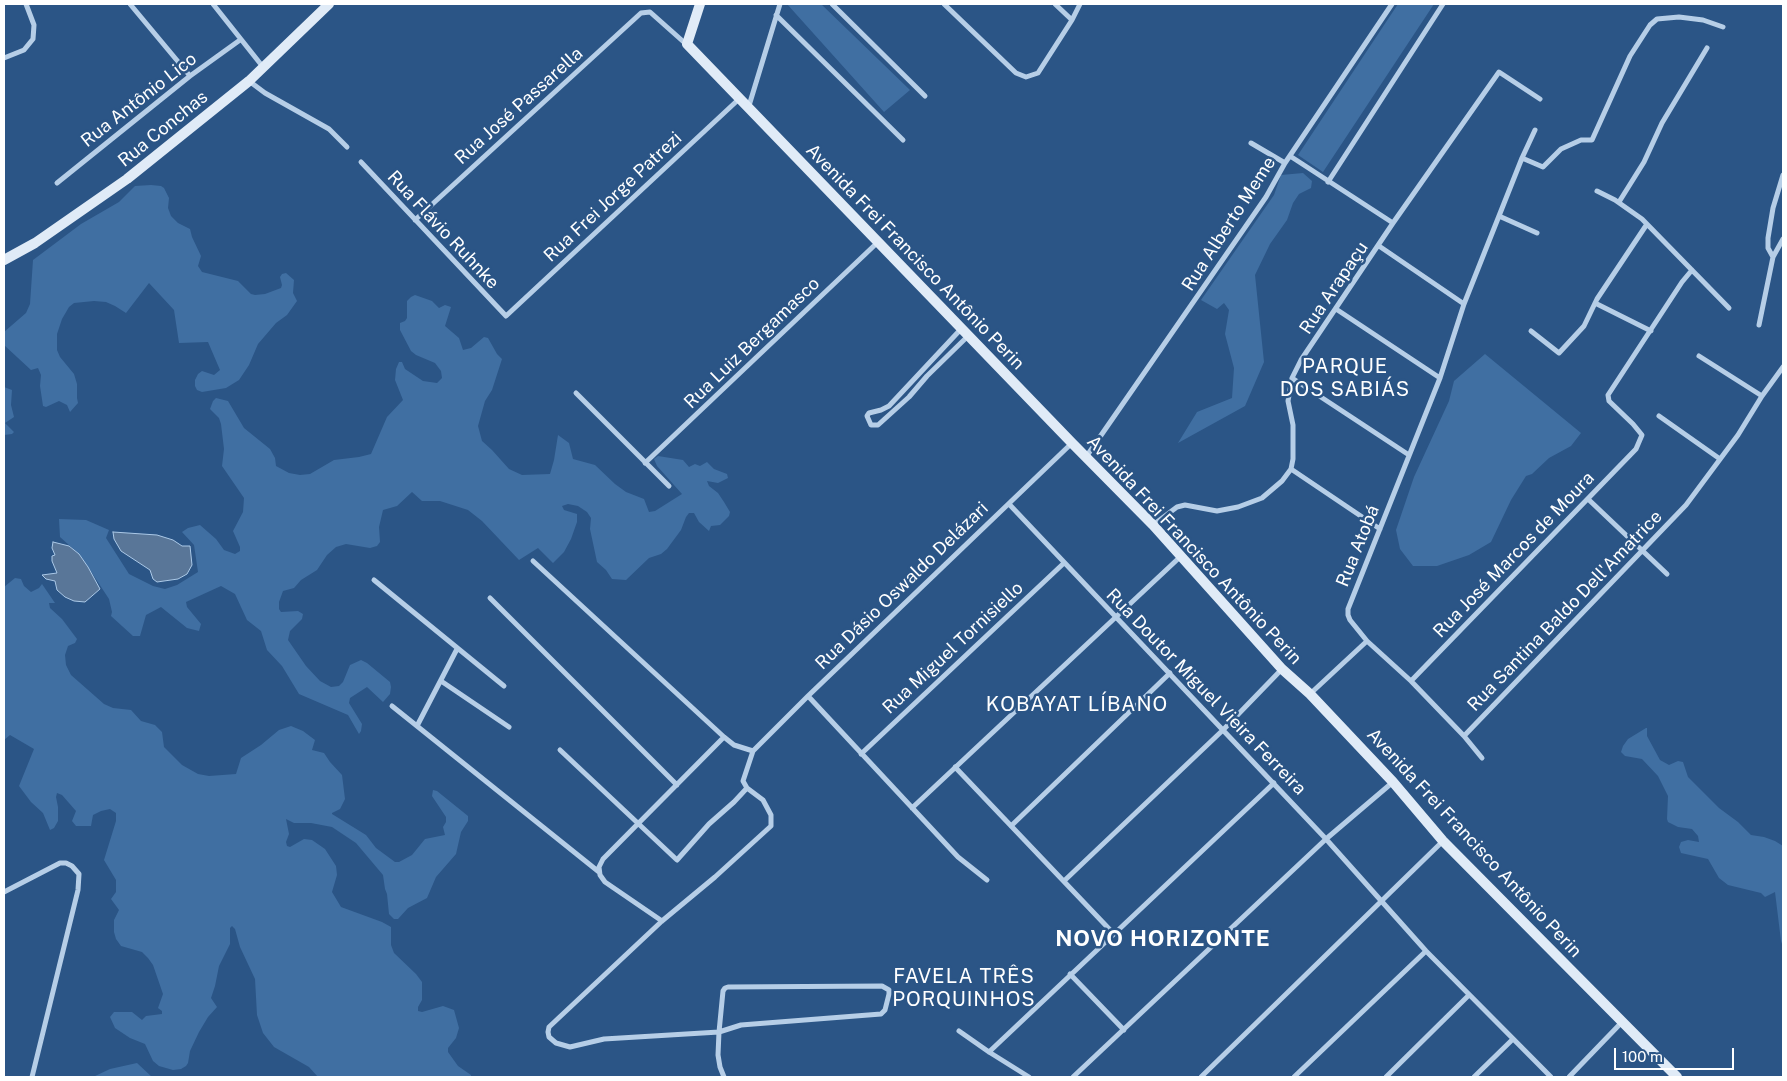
<!DOCTYPE html>
<html>
<head>
<meta charset="utf-8">
<style>
  body { margin:0 }
  #map { position:relative; width:1787px; height:1081px; overflow:hidden; background:#2b5586; font-family:"Public Sans",sans-serif }
  canvas { display:block }
  .frame { position:absolute; inset:0; border:5px solid #fff; pointer-events:none }
  .scale { position:absolute; left:1614px; top:1048px; width:120px; height:22px; box-sizing:border-box; border:2px solid #fff; border-top:0; padding-left:6px; font-size:15px; line-height:18px; white-space:nowrap; color:#fff; -webkit-text-stroke:4px #2b5586; paint-order:stroke }
</style>
</head>
<body>
<div id="map">
<canvas width="1787" height="1081"></canvas>
<div class="frame"></div>
<div class="scale">100 m</div>
</div>
<script>
const g = document.querySelector('canvas').getContext('2d');
g.lineJoin = 'round';
function fillPath(path, color) { g.fillStyle = color; g.fill(path, 'evenodd'); }
const shape = rows => new Path2D(rows.map(r => 'M' + r).join(''));
function trace(path, color, width, dash) { g.strokeStyle = color; g.lineWidth = width; g.lineCap = dash ? 'butt' : 'round'; g.setLineDash(dash || []); g.stroke(path); }
function label(font, color, halo, rows, align = 'center') {
  g.font = font + ' "Public Sans",sans-serif'; g.lineWidth = 5; g.setLineDash([]); g.textBaseline = 'middle'; g.strokeStyle = halo; g.fillStyle = color; for (const [text, x, y, turn = 0] of rows) {
    g.save(); g.translate(x, y); g.rotate((+turn || 0) * Math.PI / 180); g.textAlign = isNaN(turn) ? turn : align; if (halo) g.strokeText(text, 0, 0); g.fillText(text, 0, 0); g.restore();
  }
}
const green = shape([
  [787,4,821,4,910,90,884,112],
  [1398,4,1434,4,1323,172,1298,155],
  [1303,173,1312,181,1311,188,1299,194,1293,203,1287,220,1270,244,1255,275,1264,362,1245,406,1178,443,1197,412,1232,398,1234,368,1225,334,1229,310,1224,303,1217,309,1201,300,1274,195,1281,175],
  [151,185,161,186,164,188,169,198,168,208,171,216,178,223,190,229,192,237,201,256,198,266,202,272,238,281,251,294,255,295,265,294,281,288,282,285,280,277,282,274,286,273,294,280,293,293,297,301,287,315,276,323,258,344,249,365,239,380,226,388,202,392,197,390,195,386,195,380,198,374,202,371,214,375,220,370,208,342,179,343,174,310,149,283,126,313,115,306,106,302,94,301,74,303,69,307,62,319,57,334,57,350,60,357,74,374,77,384,77,398,78,403,70,412,67,405,59,401,46,407,43,406,40,386,41,375,38,368,31,370,4,345,4,332,26,313,30,304,33,260,81,224,119,202,135,186],
  [415,295,432,301,439,308,445,305,451,307,445,326,459,338,463,350,471,348,484,337,488,338,497,354,502,359,492,390,485,401,478,426,482,441,492,450,509,469,522,475,550,474,554,460,558,435,569,443,573,459,595,465,615,484,626,492,644,499,649,512,655,511,682,494,657,466,654,459,658,456,683,460,689,467,695,464,700,466,707,462,714,469,727,474,728,478,718,483,707,481,709,486,718,493,724,502,730,512,729,516,720,525,711,526,709,531,699,522,694,513,689,513,686,517,681,530,667,549,661,554,649,558,626,580,612,579,606,570,597,562,590,529,591,518,587,512,578,506,568,504,562,506,564,510,577,514,577,522,571,539,564,552,553,563,538,548,519,560,482,521,468,510,440,501,422,501,412,492,397,506,383,510,379,527,380,542,377,546,370,548,346,544,336,547,327,555,317,570,301,580,294,588,283,591,279,602,279,609,281,612,298,611,303,614,302,619,290,631,288,640,306,666,320,681,331,687,339,686,343,682,350,665,361,660,367,663,390,682,391,687,390,694,383,702,367,687,350,698,349,703,362,724,361,731,359,734,348,715,299,694,282,666,267,650,261,631,247,620,235,594,221,586,186,602,187,607,201,624,199,631,187,628,161,607,146,615,140,636,133,636,111,616,112,612,109,599,88,567,79,554,60,537,59,519,86,520,109,530,106,538,129,574,153,586,165,589,177,585,198,572,194,545,182,532,188,528,200,525,216,539,224,550,235,554,240,551,240,547,233,531,243,512,244,498,222,466,224,449,221,424,219,418,210,409,213,401,216,398,228,401,244,428,270,449,275,458,276,466,289,473,300,475,310,474,334,460,359,457,371,454,387,417,403,400,395,380,396,369,399,362,402,362,405,369,423,381,437,383,442,378,441,371,435,363,416,355,411,351,400,330,400,323,405,321,407,318,407,301,411,297],
  [1485,354,1581,433,1571,446,1549,458,1532,474,1526,476,1511,500,1491,542,1469,555,1437,566,1413,566,1400,549,1396,530,1414,477,1449,401,1454,381],
  [4,387,12,390,11,405,14,417,5,423,14,432,12,434,4,435],
  [15,578,21,579,24,586,31,592,39,588,42,584,55,603,49,603,50,608,62,619,77,639,75,643,68,646,65,655,66,665,71,675,104,704,113,708,131,710,141,721,155,725,162,732,164,747,182,765,198,774,209,776,236,774,241,758,261,745,279,730,291,726,303,731,315,740,312,750,324,753,330,762,342,775,345,799,340,809,332,813,332,814,366,835,376,848,395,862,399,862,412,855,425,839,445,835,443,827,446,822,446,817,432,796,433,790,437,791,468,816,468,821,461,832,456,854,436,877,427,898,408,908,398,919,394,919,389,914,387,894,385,889,383,875,356,843,332,827,311,823,294,823,286,819,289,834,286,842,287,846,290,847,304,839,312,840,325,849,336,866,337,875,332,892,341,907,382,922,391,927,391,945,394,953,416,974,422,982,422,1000,418,1007,418,1011,422,1012,443,1006,454,1010,459,1028,456,1038,448,1048,448,1052,458,1066,471,1075,471,1077,318,1077,309,1067,274,1047,263,1033,257,1015,255,979,240,947,235,929,232,926,230,928,230,944,219,966,215,986,211,998,217,1007,208,1017,199,1032,190,1051,188,1063,186,1066,181,1069,173,1070,159,1066,153,1061,145,1044,130,1038,115,1028,110,1017,114,1012,132,1012,142,1020,146,1016,162,1014,162,1011,158,1008,163,994,153,965,148,958,142,952,121,946,116,939,114,932,114,920,119,910,111,899,116,892,116,880,104,860,116,821,116,813,110,809,101,811,93,815,91,826,76,826,72,821,76,811,62,795,57,793,56,797,58,807,58,821,54,828,50,830,43,813,31,802,19,786,34,749,10,735,4,740,4,587],
  [1646,728,1647,728,1647,736,1660,760,1669,765,1678,761,1683,762,1688,777,1719,808,1738,822,1751,835,1764,837,1775,841,1783,846,1783,947,1781,941,1775,892,1765,897,1761,893,1728,885,1719,878,1708,859,1681,853,1679,847,1681,842,1688,840,1699,842,1698,836,1692,829,1678,827,1668,822,1667,819,1668,796,1658,776,1642,759,1625,756,1621,752,1623,746,1628,739],
  [137,1063,152,1077,93,1077,110,1069]
]);
const water = shape([
  [113,532,157,535,173,540,182,546,190,546,192,565,187,574,178,579,157,582,153,579,150,570,121,551,114,539,113,532],
  [53,542,69,546,79,554,88,567,100,589,85,602,74,601,65,597,57,590,55,581,46,579,42,575,57,573,52,561,52,556,55,555,52,548,53,542]
]);
const street = shape([
  [130,4,190,76],
  [213,4,263,67],
  [832,4,925,96],
  [944,4,1016,73,1026,77,1038,73,1072,20,1080,4],
  [1055,4,1072,20],
  [776,15,903,140],
  [4,58,24,50,33,39,34,25,26,4],
  [249,81,265,93,329,129,347,147],
  [748,109,780,4],
  [1251,143,1285,163],
  [1290,156,1393,223],
  [1522,158,1543,167,1561,149,1581,140,1592,140,1630,56,1650,25,1657,19,1679,17,1703,20,1723,27],
  [361,162,506,316,739,99],
  [1328,182,1443,4],
  [57,183,190,76,240,40],
  [1597,191,1615,200,1642,219,1729,308],
  [1619,202,1644,162,1662,123,1707,48],
  [1499,216,1537,233],
  [415,220,641,13,650,12,686,44],
  [1379,246,1464,304],
  [1773,257,1768,248,1768,238,1773,208,1783,175],
  [1595,303,1651,331],
  [1336,309,1440,378],
  [1759,325,1773,257,1783,239],
  [961,329,889,406,881,410,869,413,867,416,871,425,878,425,909,397,927,376,968,336],
  [1531,331,1559,353,1584,326,1597,299,1647,224],
  [1699,356,1762,396],
  [1292,378,1409,455],
  [576,393,669,486],
  [1659,416,1720,459],
  [1086,457,1266,197,1285,163,1392,4],
  [645,463,878,242],
  [1291,469,1380,529],
  [1588,499,1667,574],
  [1009,504,1326,839,1426,951,1551,1077],
  [1153,525,1177,507,1185,505,1217,511,1238,507,1262,498,1282,481,1291,469,1293,459,1293,425,1288,401,1292,378,1301,360,1393,223,1499,72,1540,99],
  [533,561,724,737,734,745,753,751],
  [374,580,504,686],
  [490,598,677,785],
  [441,681,509,727],
  [1411,681,1636,449,1642,435,1633,424,1609,401,1608,395,1682,282,1692,270],
  [1310,694,1367,641],
  [808,696,958,857,987,880],
  [392,706,599,872],
  [417,726,457,649],
  [1464,736,1686,505,1738,435,1762,396,1783,367],
  [560,750,677,860,709,824,734,802,747,788],
  [861,754,1064,563],
  [1482,758,1464,736,1411,681,1367,641,1350,620,1348,615,1348,609,1440,378,1464,304,1522,158,1535,130],
  [955,767,1113,933],
  [912,808,1180,557],
  [1011,826,1170,673],
  [1064,881,1223,730,1282,669],
  [4,892,60,863,66,863,72,866,79,874,78,890,32,1077],
  [662,921,605,882,600,875,599,867,603,859,724,737],
  [1070,974,1124,1030],
  [959,1031,989,1052,1029,1077],
  [989,1052,1274,783],
  [724,1077,720,1067,718,1055,719,1032,723,991,725,988,728,987,882,986,889,990,889,994,885,1010,881,1014,741,1025,719,1032,604,1039,570,1047,556,1043,549,1037,548,1032,549,1027,662,921,715,877,771,826,771,815,763,800,747,788,743,781,753,751,808,696,1072,443],
  [1073,1077,1326,839,1393,782],
  [1201,1077,1443,841],
  [1294,1077,1426,951],
  [1386,1077,1469,995],
  [1474,1077,1513,1039],
  [1569,1077,1622,1022]
]);
const secondary = shape([
  [700,4,687,44,1072,443,1153,525,1282,669,1310,694,1393,782,1443,841,1677,1077],
  [4,260,35,243,127,179,249,81,329,4]
]);
const streetNames = [
  ["Rua Antônio Lico",139,100,-38],
  ["Rua José Passarella",519,106,-42],
  ["Rua Conchas",163,129,-39],
  ["Rua Frei Jorge Patrezi",613,197,-43],
  ["Rua Alberto Meme",1229,224,-57],
  ["Rua Flávio Ruhnke",443,230,47],
  ["Avenida Frei Francisco Antônio Perin",915,257,46],
  ["Rua Arapaçu",1334,288,-56],
  ["Rua Luiz Bergamasco",752,343,-44],
  ["Rua Atobá",1358,546,-68],
  ["Avenida Frei Francisco Antônio Perin",1194,550,47],
  ["Rua José Marcos de Moura",1514,555,-46],
  ["Rua Dásio Oswaldo Delázari",902,586,-44],
  ["Rua Santina Baldo Dell'Amatrice",1565,611,-46],
  ["Rua Miguel Tornisiello",953,648,-43],
  ["Rua Doutor Miguel Vieira Ferreira",1206,692,46],
  ["Avenida Frei Francisco Antônio Perin",1474,843,47]
];
const quarterNames = [
  ["PARQUE",1345,367],
  ["DOS SABIÁS",1345,390],
  ["KOBAYAT LÍBANO",1077,705],
  ["FAVELA TRÊS",964,977],
  ["PORQUINHOS",964,1000]
];
const districtNames = [
  ["NOVO HORIZONTE",1163,939]
];
fillPath(green, '#406fa2');
fillPath(water, '#597698');
trace(water, '#abc9e7', 1);
trace(street, '#b6cee7', 5);
trace(secondary, '#e0ebf7', 10);
label('18px', '#fff', '#2b5586', streetNames);
g.letterSpacing = '1px';
label('20px', '#fff', '#2b5586', quarterNames);
g.letterSpacing = '0px';
g.letterSpacing = '1px';
label('bold 22px', '#fff', '#2b5586', districtNames);
g.letterSpacing = '0px';
</script>
</body>
</html>
